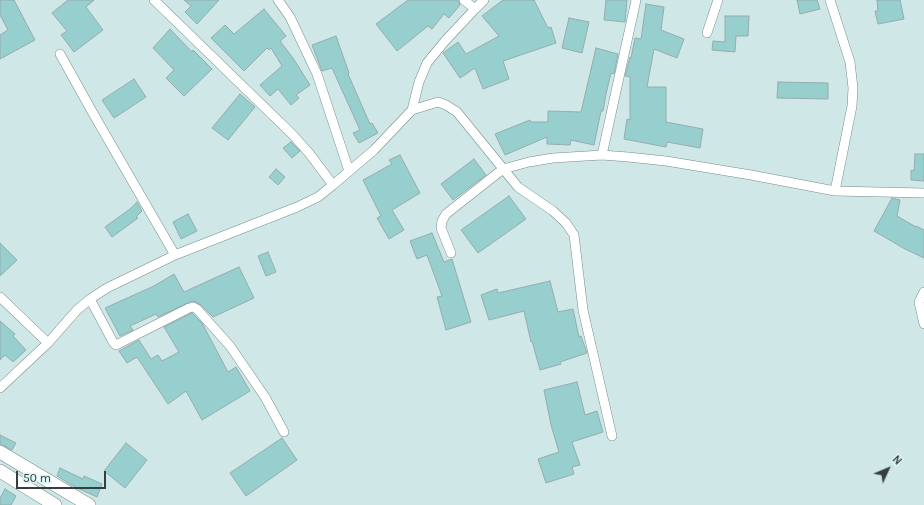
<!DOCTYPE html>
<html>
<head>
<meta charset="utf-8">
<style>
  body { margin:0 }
  #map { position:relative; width:924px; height:505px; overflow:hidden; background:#cfe7e7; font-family:Karla,sans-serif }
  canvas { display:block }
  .north { position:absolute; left:868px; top:449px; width:40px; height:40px; -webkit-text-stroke:3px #dcf5f4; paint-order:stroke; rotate:46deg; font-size:11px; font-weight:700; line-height:16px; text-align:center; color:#353f3e }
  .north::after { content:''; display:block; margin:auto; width:14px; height:18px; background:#353f3e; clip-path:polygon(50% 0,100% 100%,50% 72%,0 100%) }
  .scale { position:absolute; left:16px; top:471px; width:90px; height:18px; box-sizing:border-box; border:2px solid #353f3e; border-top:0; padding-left:5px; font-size:12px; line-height:14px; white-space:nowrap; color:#353f3e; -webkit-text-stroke:3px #dcf5f4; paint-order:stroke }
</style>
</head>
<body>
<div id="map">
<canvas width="924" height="505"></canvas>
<div class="north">N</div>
<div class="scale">50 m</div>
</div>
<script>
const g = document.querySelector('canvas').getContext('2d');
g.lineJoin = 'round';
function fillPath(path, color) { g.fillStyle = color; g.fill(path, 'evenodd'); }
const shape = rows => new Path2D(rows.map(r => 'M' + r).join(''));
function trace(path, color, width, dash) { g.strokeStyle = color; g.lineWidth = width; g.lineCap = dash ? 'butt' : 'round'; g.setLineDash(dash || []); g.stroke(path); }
const building = shape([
  [0,0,14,0,35,40,0,59,0,35,8,30,0,15,0,0],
  [68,0,94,0,86,7,103,30,74,52,61,35,67,31,52,13,68,0],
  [184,0,219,0,197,24,185,12,191,6,184,0],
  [408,0,458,0,460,5,449,18,444,14,432,29,428,26,397,51,376,24,408,0],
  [503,0,534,0,548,28,551,27,556,43,503,61,509,79,483,89,475,68,460,78,443,53,458,42,466,54,499,36,482,16,503,0],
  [606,0,627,0,625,22,604,20,606,0],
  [797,0,817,0,820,9,800,14,797,0],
  [877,0,900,0,904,19,878,24,875,11,878,11,877,0],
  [646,4,664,7,661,30,684,39,677,58,654,49,647,87,666,87,666,122,703,129,700,148,667,142,666,147,624,139,627,119,630,120,630,77,625,76,630,57,631,58,635,38,641,39,646,4],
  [264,9,286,36,280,41,293,58,310,85,296,95,299,98,291,105,278,89,270,96,260,85,282,66,271,48,269,50,267,48,244,71,211,38,225,25,234,34,264,9],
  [725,16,749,16,748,36,736,36,735,52,712,50,713,41,725,42,725,16],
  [569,18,589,22,582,53,562,48,569,18],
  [170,29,192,52,193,50,212,69,184,96,166,78,174,70,153,48,170,29],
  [336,36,349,73,348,74,370,124,372,123,378,133,359,143,353,133,360,130,332,68,322,71,312,45,336,36],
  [596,48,618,54,614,74,611,73,606,94,603,111,601,111,594,145,571,140,570,145,547,144,547,137,505,155,495,134,530,120,531,122,548,122,548,111,581,112,596,48],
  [134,79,146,97,114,118,102,100,134,79],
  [778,82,828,83,828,99,777,98,778,82],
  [240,94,255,107,228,140,212,128,240,94],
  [291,142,300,151,292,158,283,148,291,142],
  [915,154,924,154,924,181,911,180,911,170,914,171,915,154],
  [400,155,420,193,392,210,404,230,389,239,377,218,381,216,363,180,392,164,389,160,400,155],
  [474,159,486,175,453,200,441,184,474,159],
  [276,169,285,177,278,185,269,177,276,169],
  [509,196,526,219,478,253,461,230,509,196],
  [892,198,900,200,897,216,916,227,916,226,924,230,924,258,905,249,874,231,892,198],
  [137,202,142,211,136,217,138,218,112,237,105,227,130,209,137,202],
  [188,214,197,231,181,239,173,222,188,214],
  [432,233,444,262,452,259,471,322,446,330,437,297,442,296,427,255,417,259,410,241,432,233],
  [0,243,17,260,0,276,0,243],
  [268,252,276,272,266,276,258,256,268,252],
  [239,267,254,298,213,317,201,305,196,302,192,301,158,317,156,314,130,326,133,330,120,336,105,308,154,286,174,274,184,292,239,267],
  [550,281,558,312,573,309,579,337,581,336,587,353,560,362,561,364,540,370,532,341,531,342,524,311,489,320,481,295,497,289,498,293,550,281],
  [192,313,202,323,228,372,236,367,250,391,202,420,186,391,168,404,137,357,127,363,119,351,139,340,151,359,158,355,162,361,179,352,164,327,192,313],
  [0,321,15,334,13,336,26,350,13,362,5,355,0,360,0,321],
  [577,382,585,415,597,411,603,432,572,442,580,465,572,467,574,474,546,483,538,459,559,452,551,425,544,390,577,382],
  [0,435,16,443,12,450,0,444,0,435],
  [282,438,297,460,246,496,230,473,282,438],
  [126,443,147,460,125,488,104,471,126,443],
  [60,468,83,479,84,476,102,484,97,497,75,487,57,476,60,468],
  [5,489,16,496,11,505,0,505,0,498,5,489]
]);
const minor = shape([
  [154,0,292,134,309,153,333,185],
  [278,0,290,17,317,74,349,171],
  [464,0,475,9],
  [830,0,850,62,853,88,852,106,835,191],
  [707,33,718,0],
  [60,54,94,115,175,255],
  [412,110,438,102,446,105,457,112,518,187,553,211,566,223,574,235,583,310,612,436],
  [602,155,636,0],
  [451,253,441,228,442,221,446,214,503,169,529,162,553,158,602,155,628,157,666,161,751,175,835,191,924,193],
  [924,292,919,302,924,324],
  [0,297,48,343],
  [90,299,113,342,116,345,189,308,193,307,197,309,230,346,265,397,284,432],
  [0,388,48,343,77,310,90,299,107,288,175,255,297,207,318,197,333,185,374,150,412,110,419,82,427,63,445,41,475,9,484,0]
]);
const secondary = shape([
  [0,452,89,505],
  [0,471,55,505]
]);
fillPath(building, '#97cece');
trace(building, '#95acac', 1);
trace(minor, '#758c8c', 10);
trace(secondary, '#758c8c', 14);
trace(minor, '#fff', 9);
trace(secondary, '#fff', 13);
</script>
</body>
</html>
